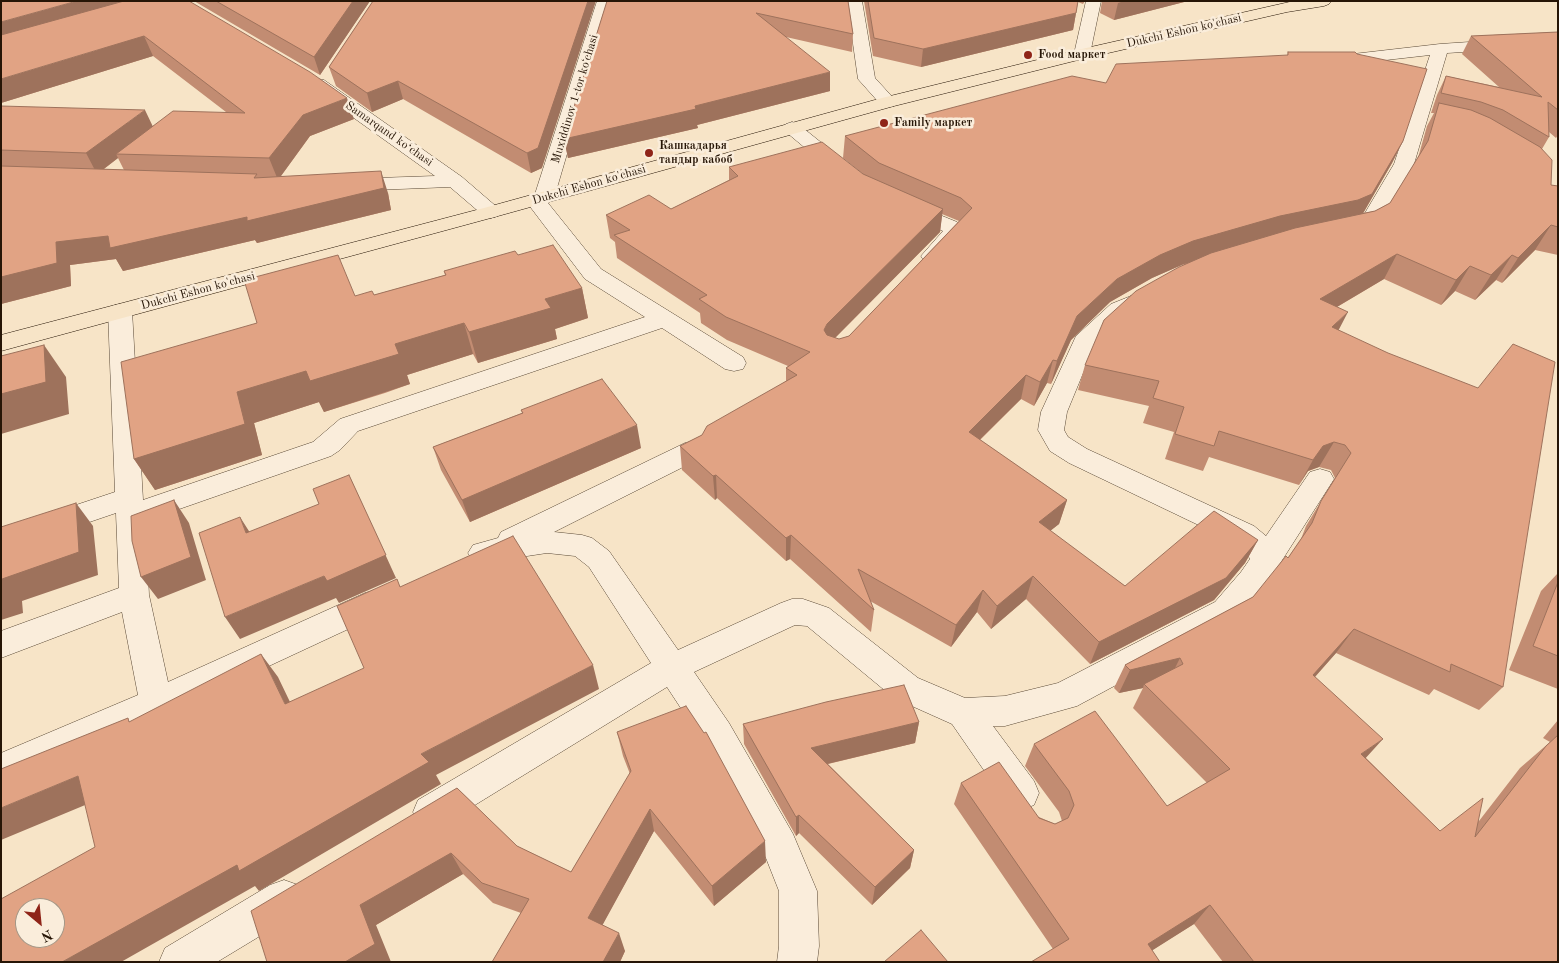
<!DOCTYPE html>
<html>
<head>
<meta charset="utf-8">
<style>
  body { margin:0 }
  #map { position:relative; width:1559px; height:963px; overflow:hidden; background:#f7e4c7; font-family:"Old Standard TT",serif }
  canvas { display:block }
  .frame { position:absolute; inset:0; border:2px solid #261506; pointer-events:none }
  .north { position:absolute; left:15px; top:898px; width:50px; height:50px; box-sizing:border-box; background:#faeddb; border:1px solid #a59786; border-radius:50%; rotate:152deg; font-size:14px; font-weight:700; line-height:20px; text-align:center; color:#261506 }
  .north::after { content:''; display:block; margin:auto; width:18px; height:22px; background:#8f2418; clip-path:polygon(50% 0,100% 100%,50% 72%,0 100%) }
</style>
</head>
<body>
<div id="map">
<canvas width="1559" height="963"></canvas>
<div class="frame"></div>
<div class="north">N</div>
</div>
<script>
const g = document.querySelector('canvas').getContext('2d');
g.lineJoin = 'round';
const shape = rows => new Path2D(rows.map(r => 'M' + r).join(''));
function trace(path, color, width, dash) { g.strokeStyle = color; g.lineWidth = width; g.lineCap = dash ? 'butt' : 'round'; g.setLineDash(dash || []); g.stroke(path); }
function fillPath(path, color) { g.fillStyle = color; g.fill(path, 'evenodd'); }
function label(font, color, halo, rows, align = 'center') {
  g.font = font + ' "Old Standard TT",serif'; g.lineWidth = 5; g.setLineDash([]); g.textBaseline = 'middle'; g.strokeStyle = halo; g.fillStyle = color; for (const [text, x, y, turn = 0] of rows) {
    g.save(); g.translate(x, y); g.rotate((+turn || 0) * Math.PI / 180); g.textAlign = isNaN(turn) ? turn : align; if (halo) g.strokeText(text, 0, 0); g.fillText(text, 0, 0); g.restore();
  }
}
const minor = shape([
  [597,1,612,1,554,198,548,203,601,269,743,357,746,363,743,369,734,371,725,369,662,328,358,431,340,450,331,456,145,521,149,595,168,682,365,593,376,590,387,593,391,602,387,611,168,713,1,786,1,753,138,695,122,612,1,658,1,631,119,588,116,513,1,552,1,530,115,492,108,311,112,306,120,304,128,306,132,311,143,500,313,442,340,419,645,317,585,279,525,200,528,196,535,194,597,1],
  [847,1,862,1,875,78,897,102,894,106,888,107,882,106,858,79,847,1],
  [1086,1,1101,1,1090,54,1088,57,1082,59,1076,57,1074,54,1086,1],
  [1558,36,1558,46,1447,53,1414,164,1380,222,1377,226,1356,235,1349,237,1342,235,1338,231,1342,227,1362,218,1394,164,1430,55,1333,66,1327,65,1325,61,1327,57,1440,44,1558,36],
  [318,79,324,80,462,177,498,208,501,212,498,216,491,218,484,216,450,187,348,191,341,189,338,185,341,181,348,179,435,176,312,88,309,84,312,80,318,79],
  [792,122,798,124,848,164,851,168,848,172,841,174,834,172,786,132,783,128,786,124,792,122],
  [908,202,957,222,966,231,940,261,932,262,924,261,921,256,943,231,901,212,898,208,901,204,908,202],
  [1131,296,1139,298,1142,303,1139,308,1127,314,1095,344,1067,412,1064,430,1068,437,1087,449,1254,526,1266,536,1310,472,1320,469,1330,472,1334,479,1263,590,1237,620,1077,706,1005,726,993,726,1034,781,1039,793,1034,805,1021,810,1008,805,952,724,894,698,807,626,795,625,694,672,729,723,793,834,817,891,819,946,817,962,777,962,779,946,779,891,766,858,705,745,667,687,444,824,431,829,418,824,413,812,418,800,651,663,589,567,575,556,547,553,494,561,483,564,473,561,468,553,473,545,498,538,501,532,685,443,694,441,703,443,707,450,703,457,554,532,582,535,592,538,609,551,678,650,781,603,792,599,803,599,829,608,918,678,965,698,1005,696,1058,683,1215,602,1241,572,1250,559,1247,553,1234,542,1069,463,1050,451,1038,430,1041,412,1076,336,1111,304,1131,296],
  [284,880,298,885,303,899,298,913,217,962,159,962,165,948,270,885,284,880]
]);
const major = shape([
  [1294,1,1331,1,1329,4,1324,6,1287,12,1082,59,894,106,498,216,1,351,1,335,484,208,882,98,1082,49,1294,1]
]);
const wall = shape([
  [189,1,354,119,310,136,281,176,388,193,391,210,257,243,255,240,123,271,116,259,70,265,71,286,1,304,1,106,153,126,226,112,153,56,1,103],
  [118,158,124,170,104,169],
  [194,1,370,1,320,75],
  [373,1,542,168,531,173,403,99,372,112,336,86,329,67],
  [607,1,848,1,853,34,852,52,786,37,830,91,697,125,698,128,568,158,564,139],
  [864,1,1085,1,1083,4,1078,2,1073,30,921,67,873,56],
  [1102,1,1188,1,1114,20,1100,13],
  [1558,32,1558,135,1556,138,1549,132,1549,137,1542,149,1551,185,1558,186,1558,255,1535,250,1502,283,1496,280,1475,300,1455,291,1441,305,1384,279,1337,307,1338,330,1503,687,1479,710,1434,689,1429,695,1336,653,1315,677,1366,758,1440,831,1479,821,1520,768,1550,742,1543,738,1558,720,1558,962,1223,962,1194,924,1152,950,1053,949,954,804,961,783,1055,824,1062,821,1059,812,1025,766,1034,744,1167,806,1207,783,1133,708,1143,688,1119,693,1114,688,1125,665,1253,597,1288,558,1301,539,1306,526,1335,478,1331,470,1319,467,1308,471,1299,485,1209,457,1203,471,1165,459,1174,432,1143,423,1149,406,1078,390,1085,365,1184,264,1152,278,1110,302,1071,340,1051,384,1047,383,1034,406,1021,399,980,440,1067,500,1059,524,1050,531,1125,586,1258,540,1245,563,1214,600,1090,664,1026,599,991,629,977,612,951,647,870,601,874,610,871,632,790,559,786,561,717,498,715,500,682,470,680,446,702,435,786,381,786,368,788,366,727,340,701,323,700,313,617,258,615,242,610,238,606,215,671,209,729,180,729,167,864,175,843,158,845,136,1106,83,1287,56,1288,52,1403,141,1392,163,1363,213,1375,211,1390,203,1418,158,1427,126,1434,113,1431,113,1437,95,1446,76,1499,87,1462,54,1471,36],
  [942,214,959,221,849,336,839,339,835,338,940,232],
  [518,255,582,288,588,318,555,329,557,339,478,363,473,354,407,375,410,384,385,393,324,412,319,402,254,423,262,455,155,490,134,459,355,296,374,295,445,275,444,271],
  [521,410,641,448,470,522,441,470,433,447,522,413],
  [1558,573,1558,689,1509,670,1541,591],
  [919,722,915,743,828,764,914,850,910,868,872,905,799,833,796,836,744,744,743,724],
  [617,732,766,862,714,906,654,831,602,925,625,951,620,962,492,962,521,913,493,903,463,874,376,925,267,962,457,788,517,846,571,872,630,774,623,756]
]);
const shadedWall = shape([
  [77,1,146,1,1,45,1,22],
  [353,1,370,1,320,75,314,57],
  [588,1,596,1,542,168,531,173,527,153],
  [1124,1,1188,1,1114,20,1118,3],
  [1076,13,1073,30,921,67,923,49],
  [144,36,153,56,1,103,1,79],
  [830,72,830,91,697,125,698,128,568,158,564,139],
  [398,81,403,99,372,112,367,93],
  [347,98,354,119,310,136,278,180,269,158,303,115],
  [145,110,155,131,116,154,118,158,97,174,86,153],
  [1403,141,1392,163,1361,217,1184,264,1152,278,1110,302,1071,340,1051,384,1057,361,1077,316,1117,279,1160,255],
  [381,171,388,193,391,210,257,243,255,240,123,271,116,259,70,265,71,286,1,304,1,277,56,242],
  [943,209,940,232,826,347,824,330,827,324],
  [1551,225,1535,250,1502,283,1518,258],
  [1397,254,1384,279,1308,324,1320,299],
  [1512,255,1496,280,1475,300,1491,275],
  [1470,266,1455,291,1441,305,1456,280],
  [582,288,588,318,555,329,557,339,478,363,469,332,545,299],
  [1348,312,1335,337,1332,327],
  [464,323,473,354,407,375,410,384,324,412,319,402,254,423,262,455,155,490,134,459,237,392],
  [44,345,66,377,69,414,1,434,1,394],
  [1053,360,1047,383,1034,406,1040,382],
  [1026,375,1021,399,964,455,969,432],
  [637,425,641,448,470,522,462,500],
  [1334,442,1319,467,1308,471,1299,485,1313,460,1323,446],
  [349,475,396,578,339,603,336,598,240,639,225,617,324,576],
  [716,475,717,498,715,500,713,476],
  [174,500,189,523,206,580,158,599,141,577],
  [1067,500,1059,524,1032,545,1039,522],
  [76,503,93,526,98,575,22,601,23,613,1,620,2,579],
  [240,517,254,539,246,533],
  [791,535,790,559,786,561,786,538],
  [1258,540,1245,563,1214,600,1090,664,1099,642],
  [1033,576,1026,599,991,629,997,606],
  [983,590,977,612,951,647,956,625],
  [1354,629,1336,653,1296,698,1313,675],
  [261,654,278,677,302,727,285,704],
  [1180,658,1168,682,1144,684,1143,688,1119,693,1130,670],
  [593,665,599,689,436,775,441,784,259,891,255,886,121,962,62,962,421,754],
  [919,722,915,743,810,768,811,748],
  [1383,739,1363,761,1361,754],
  [78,776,102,798,1,840,1,808],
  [650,809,654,831,596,937,588,918],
  [799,815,799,833,796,836,796,817],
  [765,841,766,862,714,906,712,886],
  [914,850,910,868,872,905,875,887],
  [451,853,463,874,376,925,391,962,345,962,360,905],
  [1210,905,1194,924,1134,962,1148,944],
  [619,933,625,951,620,962,603,962]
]);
const building = shape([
  [1,1,77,1,1,22,1,1],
  [124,1,189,1,310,72,347,98,303,115,269,158,116,154,173,111,245,113,144,36,1,79,1,35,124,1],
  [216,1,353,1,314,57,216,1],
  [373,1,588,1,538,148,527,153,398,81,367,93,329,67,373,1],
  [607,1,848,1,853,34,756,13,830,72,695,106,696,109,564,139,607,1],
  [868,1,1078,1,1076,13,923,49,874,38,868,1],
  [1558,32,1558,110,1548,102,1549,137,1503,110,1481,102,1441,93,1446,76,1542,97,1471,36,1558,32],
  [1288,52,1355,52,1357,54,1427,69,1403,141,1372,194,1358,200,1280,216,1193,241,1160,255,1117,279,1077,316,1057,361,1053,360,1040,382,1026,375,969,432,1067,500,1039,522,1125,586,1214,511,1258,540,1226,578,1099,642,1033,576,997,606,983,590,956,625,858,569,874,610,791,535,786,538,716,475,713,476,680,446,702,435,707,426,797,375,786,368,810,352,726,317,699,299,707,295,614,235,630,230,606,215,649,195,671,209,738,176,729,167,822,142,863,174,943,209,827,324,824,330,827,335,839,339,849,336,972,208,961,198,879,163,845,136,1072,76,1106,83,1116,64,1288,55,1288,52],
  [1439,103,1471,110,1490,118,1540,147,1552,160,1551,185,1558,186,1558,227,1551,225,1518,258,1512,255,1491,275,1470,266,1456,280,1397,254,1320,299,1348,312,1332,327,1388,353,1478,388,1513,344,1555,362,1503,687,1451,664,1450,672,1354,629,1313,675,1383,739,1361,754,1440,831,1483,798,1475,837,1546,746,1558,735,1558,962,1254,962,1210,905,1148,944,1160,962,1031,962,1069,939,961,783,999,762,1039,818,1055,824,1068,818,1074,805,1069,791,1034,744,1095,711,1167,806,1230,769,1144,684,1183,664,1180,658,1130,670,1125,665,1253,597,1286,556,1288,558,1312,523,1321,501,1351,453,1345,445,1334,442,1323,446,1313,460,1219,431,1214,446,1175,434,1184,407,1153,398,1159,381,1085,365,1104,320,1136,291,1179,267,1211,253,1295,228,1375,211,1390,203,1428,141,1439,103],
  [1,106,145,110,86,153,1,150,1,106],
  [1,166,257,174,254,178,381,171,384,188,247,221,247,217,110,248,108,236,56,242,57,263,1,277,1,166],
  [553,245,582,288,545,299,551,308,469,332,464,323,395,344,399,354,310,381,306,371,237,392,245,424,134,459,121,362,257,323,244,280,338,255,355,296,372,291,374,295,446,275,444,271,515,251,518,255,553,245],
  [44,345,46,382,1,394,1,356,44,345],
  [602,379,637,425,462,500,433,447,523,413,521,410,602,379],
  [349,475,386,555,327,581,324,576,225,617,199,533,240,517,246,533,319,504,313,489,349,475],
  [174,500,191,557,141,577,132,541,131,516,174,500],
  [76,503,79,552,2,579,1,591,1,527,76,503],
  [513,536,593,665,421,754,429,762,239,871,237,865,62,962,1,962,1,899,95,847,78,776,1,808,1,769,128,718,129,722,261,654,285,704,364,668,337,606,397,579,400,587,513,536],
  [25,908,55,908,55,938,25,938,25,908],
  [1558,582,1558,656,1533,646,1558,582],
  [904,685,919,722,811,748,914,850,875,887,799,815,796,817,743,724,826,702,904,685],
  [686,706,704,733,706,732,765,841,712,886,650,809,588,918,619,933,603,962,492,962,529,899,482,883,451,853,360,905,375,944,345,962,267,962,251,911,457,788,517,846,571,872,631,771,617,732,686,706],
  [921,930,948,962,884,962,921,930]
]);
const markers = [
  [1028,55,5,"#8f2418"],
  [884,123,5,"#8f2418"],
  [649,153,5,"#8f2418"]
];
const farStreetnames = [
  ["Dukchi Eshon ko'chasi",1184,31,-13],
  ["Muxiddinov 1-tor koʻchasi",575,99,-73],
  ["Samarqand ko‘chasi",389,134,35],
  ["Dukchi Eshon ko'chasi",589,185,-16],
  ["Dukchi Eshon ko'chasi",198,291,-15]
];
const farPoinames = [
  ["Food маркет",1038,55],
  ["Family маркет",894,123],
  ["Кашкадарья",659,146],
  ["тандыр кабоб",659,160]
];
trace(minor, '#5a4936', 1);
trace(major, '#261506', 1);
fillPath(minor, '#faeddb');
fillPath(major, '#f7e4c7');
fillPath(wall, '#c28c72');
fillPath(shadedWall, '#9e725c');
fillPath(building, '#e1a384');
trace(building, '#9e725c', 1);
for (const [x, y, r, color] of markers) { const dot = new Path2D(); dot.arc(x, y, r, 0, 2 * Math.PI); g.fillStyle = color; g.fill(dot); trace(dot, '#faeddb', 2); }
label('12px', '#261506', '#faeddb', farStreetnames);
label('bold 12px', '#261506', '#faeddb', farPoinames, 'left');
</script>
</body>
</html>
